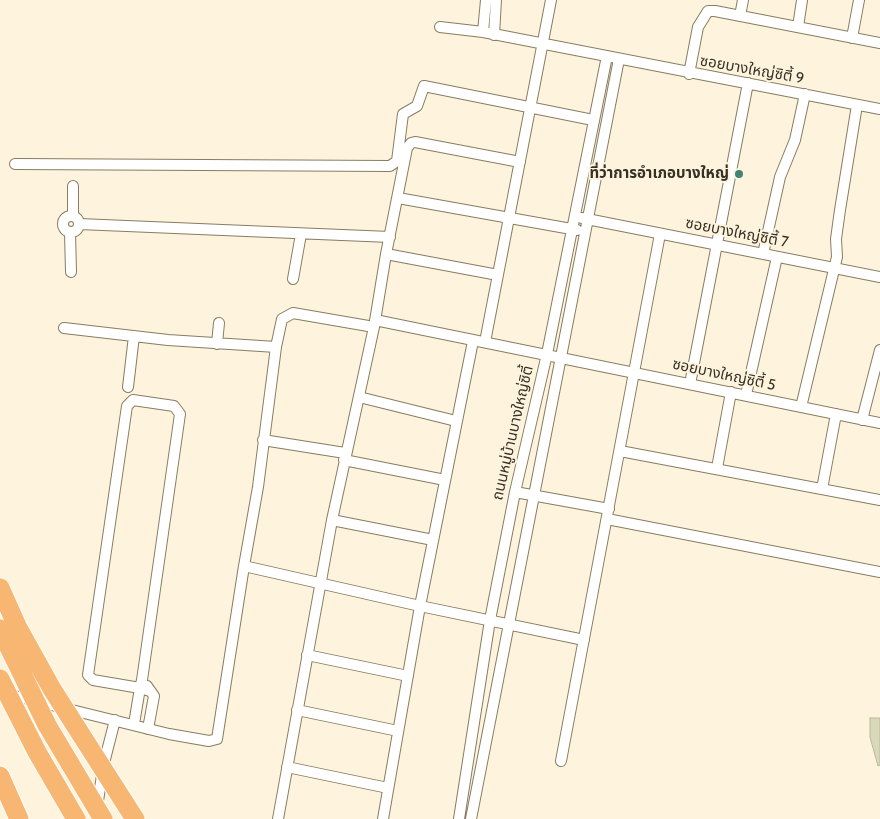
<!DOCTYPE html>
<html>
<head>
<meta charset="utf-8">
<style>
  body { margin:0 }
  canvas { display:block; background:#fef3dc }
</style>
</head>
<body>
<canvas width="880" height="819"></canvas>
<script>
const g = document.querySelector('canvas').getContext('2d');
g.lineJoin = 'round';
function fillPath(path, color) { g.fillStyle = color; g.fill(path, 'evenodd'); }
const shape = rows => new Path2D(rows.map(r => 'M' + r).join(''));
function trace(path, color, width, dash) { g.strokeStyle = color; g.lineWidth = width; g.lineCap = dash ? 'butt' : 'round'; g.setLineDash(dash || []); g.stroke(path); }
function label(font, color, halo, rows, align = 'center') {
  g.font = font + ' Cabin,"Noto Sans Thai",sans-serif'; g.lineWidth = 4; g.setLineDash([]); g.textBaseline = 'middle'; g.strokeStyle = halo; g.fillStyle = color; for (const [text, x, y, turn = 0] of rows) {
    g.save(); g.translate(x, y); g.rotate((+turn || 0) * Math.PI / 180); g.textAlign = isNaN(turn) ? turn : align; if (halo) g.strokeText(text, 0, 0); g.fillText(text, 0, 0); g.restore();
  }
}
const building = shape([
  [870,718,880,718,880,765,878,766,870,737,870,718]
]);
const street = shape([
  [740,16,743,0],
  [440,27,483,32,880,109],
  [798,27,802,0],
  [483,32,486,0],
  [494,35,496,0],
  [852,38,859,0],
  [689,74,698,27,708,11,715,11,880,43],
  [15,164,390,166,397,161,403,114,417,106,424,86,593,120],
  [398,198,577,230],
  '63 224a8 8 0 1 1 16 0a8 8 0 1 1-16 0Z',
  [73,216,73,186],
  [582,218,880,277],
  [79,224,390,237],
  [70,232,71,272],
  [386,254,498,275],
  [763,254,780,177,795,140,805,94],
  [293,279,301,234],
  [375,320,880,423],
  [64,328,168,340,276,347],
  [485,342,551,0],
  [217,344,219,323],
  [690,384,748,83],
  [128,387,134,336],
  [746,395,777,257],
  [359,397,456,421],
  [801,407,837,257,836,239,840,210,857,105],
  [862,420,880,350],
  [263,440,345,453],
  [620,451,880,500],
  [344,460,445,480],
  [717,468,731,392],
  [822,489,836,414],
  [515,492,609,509],
  [607,519,880,572],
  [332,520,433,540],
  [244,566,258,487,276,347,282,319,293,313,374,327],
  [307,655,408,676],
  [147,686,154,696,148,729],
  [7,694,169,734,209,741,217,739,244,566,420,606,584,640],
  [297,710,398,731],
  [134,724,140,688,142,680,180,414,174,406,133,400,127,406,88,675,93,680,140,688,150,691],
  [561,761,660,234],
  [287,767,388,788],
  [97,807,104,763,115,720],
  [278,819,332,520,374,327,386,254,407,148,411,143,415,142,520,162],
  [383,819,420,606,473,341],
  [459,819,490,620,515,492,547,354,607,56],
  [471,819,619,59]
]);
const highway = shape([
  [0,776,19,819]
]);
const highwayBridge = shape([
  [0,588,17,626,52,689,135,819],
  [0,629,47,725,103,819],
  [0,679,37,752,76,819]
]);
const markers = [
  [739,174,5,"#418375"]
];
const streetNames = [
  ["ซอยบางใหญ่ซิตี้ 9",752,70,10],
  ["ซอยบางใหญ่ซิตี้ 7",737,233,11],
  ["ซอยบางใหญ่ซิตี้ 5",724,375,12],
  ["ถนนหมู่บ้านบางใหญ่ซิตี้",513,433,-77]
];
const poiNames = [
  ["ที่ว่าการอำเภอบางใหญ่",729,174]
];
fillPath(building, '#dad8ba');
trace(building, '#bbb99c', 1);
trace(street, '#887c62', 12);
trace(highway, '#fff', 21);
trace(street, '#fff', 10);
trace(highway, '#f7b671', 19);
trace(highwayBridge, '#fff', 21, []);
trace(highwayBridge, '#f7b671', 19);
for (const [x, y, r, color] of markers) { const dot = new Path2D(); dot.arc(x, y, r, 0, 2 * Math.PI); g.fillStyle = color; g.fill(dot); trace(dot, '#fef3dc', 2); }
label('15px', '#363126', '#fef3dc', streetNames);
label('bold 15px', '#363126', '#fef3dc', poiNames, 'right');
</script>
</body>
</html>
